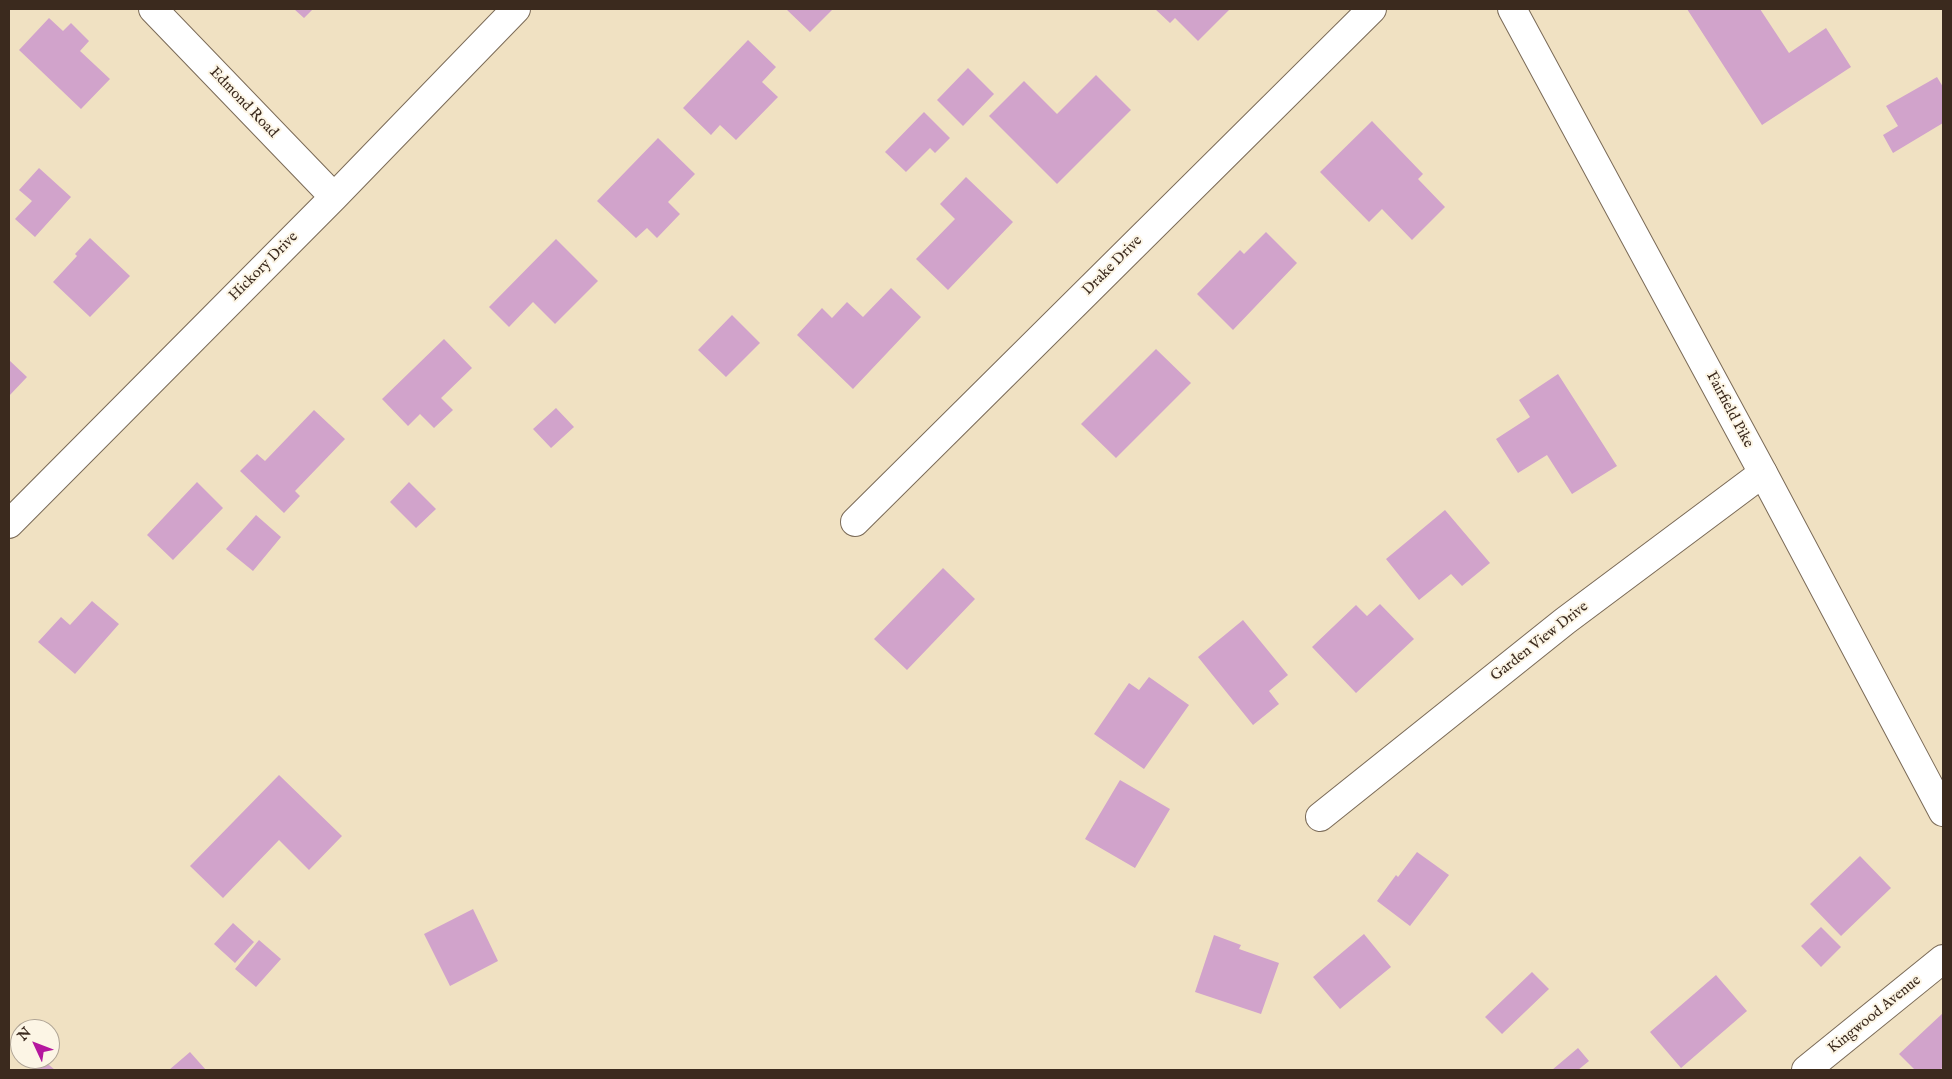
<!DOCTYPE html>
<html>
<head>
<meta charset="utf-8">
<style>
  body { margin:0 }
  #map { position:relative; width:1952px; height:1079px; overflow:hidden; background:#f0e1c2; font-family:"IM FELL English",serif }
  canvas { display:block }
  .frame { position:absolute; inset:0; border:10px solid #3b2a1e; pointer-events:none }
  .north { position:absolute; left:10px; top:1019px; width:50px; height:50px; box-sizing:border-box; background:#fcf5e5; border:1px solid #afa495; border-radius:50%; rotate:313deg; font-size:14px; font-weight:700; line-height:20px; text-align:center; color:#3b2a1e }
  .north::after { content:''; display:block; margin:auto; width:18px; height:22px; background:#b5179e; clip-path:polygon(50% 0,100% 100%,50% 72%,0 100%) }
</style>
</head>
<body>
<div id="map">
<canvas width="1952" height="1079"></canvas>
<div class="frame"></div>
<div class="north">N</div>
</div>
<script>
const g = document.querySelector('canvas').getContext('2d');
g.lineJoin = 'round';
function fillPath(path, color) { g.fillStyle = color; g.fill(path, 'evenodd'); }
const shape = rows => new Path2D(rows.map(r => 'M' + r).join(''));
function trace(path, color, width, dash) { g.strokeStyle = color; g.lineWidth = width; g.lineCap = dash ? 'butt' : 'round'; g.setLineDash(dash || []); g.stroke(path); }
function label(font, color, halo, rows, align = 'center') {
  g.font = font + ' "IM FELL English",serif'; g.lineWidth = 4; g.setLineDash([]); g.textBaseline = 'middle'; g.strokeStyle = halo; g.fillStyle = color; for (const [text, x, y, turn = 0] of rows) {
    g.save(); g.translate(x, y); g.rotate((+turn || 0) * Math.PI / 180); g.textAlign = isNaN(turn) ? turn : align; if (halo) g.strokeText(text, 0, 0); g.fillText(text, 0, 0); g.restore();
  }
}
const building = shape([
  [294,9,313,9,304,18],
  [786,9,833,9,810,32],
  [1155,9,1230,9,1198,41,1175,18,1170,23],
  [1687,9,1760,9,1789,53,1826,28,1851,67,1762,125],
  [49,18,63,31,71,23,89,41,80,51,110,79,81,109,19,50],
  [748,40,776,67,762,82,778,97,736,140,720,125,711,135,683,108],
  [968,68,994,94,963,126,937,100],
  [1096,75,1131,110,1057,184,989,116,1024,81,1057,114],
  [1937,77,1943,87,1943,123,1893,153,1883,135,1898,126,1886,106],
  [924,112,950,138,935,153,930,148,906,172,885,152],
  [1372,121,1423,174,1418,179,1445,207,1412,240,1382,209,1369,222,1320,172],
  [658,138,695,174,668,202,680,214,657,238,647,228,636,238,597,201],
  [39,168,71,197,35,237,15,219,32,201,19,190],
  [966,177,1013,222,948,290,916,259,955,219,940,204],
  [1266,232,1297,263,1233,330,1197,294,1240,250,1244,254],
  [90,238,130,276,90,317,53,282,77,256,75,254],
  [556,239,598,281,555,324,533,302,509,327,489,307],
  [891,288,921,317,853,389,797,335,822,308,832,318,847,302,863,317],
  [732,315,760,343,726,377,698,350],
  [444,339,472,368,441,398,453,410,434,428,420,414,408,426,382,399],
  [1156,349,1191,383,1116,458,1081,424],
  [9,360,27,377,9,396],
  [1558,374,1617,466,1572,494,1547,455,1518,473,1496,439,1530,417,1519,400],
  [556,408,574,427,551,448,533,429],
  [314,410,345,439,295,491,300,496,284,513,240,471,257,454,265,461],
  [197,482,223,508,173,560,147,535],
  [409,482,436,509,416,528,390,502],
  [1445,510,1490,563,1462,586,1451,574,1419,600,1386,559],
  [256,515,281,537,253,571,226,549],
  [943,568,975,599,907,670,874,639],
  [92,601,119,624,75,674,38,642,61,617,70,625],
  [1380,604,1414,639,1356,693,1312,647,1356,605,1367,616],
  [1243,620,1288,675,1269,691,1279,704,1253,725,1198,657],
  [1149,677,1189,705,1144,769,1094,734,1129,683,1139,690],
  [279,775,342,836,309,870,279,840,223,898,190,866],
  [1120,780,1170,809,1135,868,1085,839],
  [1417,852,1449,875,1410,926,1377,901,1396,875,1398,877],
  [1860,856,1891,888,1841,936,1810,904],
  [473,909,498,961,450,986,424,934],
  [233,923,254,942,235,963,214,944],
  [1821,927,1841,947,1821,967,1801,946],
  [1364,934,1391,967,1340,1009,1313,977],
  [1214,935,1241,945,1239,949,1279,963,1261,1014,1195,992],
  [259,940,281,959,256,987,235,969],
  [1532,972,1549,989,1502,1034,1485,1017],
  [1716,975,1747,1011,1681,1068,1650,1032],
  [1943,1013,1943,1067,1940,1070,1915,1070,1899,1054],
  [1578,1048,1589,1061,1578,1070,1552,1070],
  [190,1052,206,1070,169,1070],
  [41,1059,42,1059,55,1070,31,1070]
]);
const street = shape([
  [153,9,334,197],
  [855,522,1372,9],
  [9,524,334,197,516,9],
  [1320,817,1565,621,1763,473],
  [1806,1070,1943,959]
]);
const secondary = shape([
  [1512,9,1763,473,1943,812]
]);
const streetNames = [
  ["Edmond Road",243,103,46],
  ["Drake Drive",1113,266,-45],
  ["Hickory Drive",264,267,-45],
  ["Fairfield Pike",1729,410,62],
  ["Garden View Drive",1540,642,-38],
  ["Kingwood Avenue",1875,1015,-39]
];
fillPath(building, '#d1a3cb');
trace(street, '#7a6a57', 30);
trace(secondary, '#7a6a57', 30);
trace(street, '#fff', 28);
trace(secondary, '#fff', 28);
label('15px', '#3b2a1e', '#fcf5e5', streetNames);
</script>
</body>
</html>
